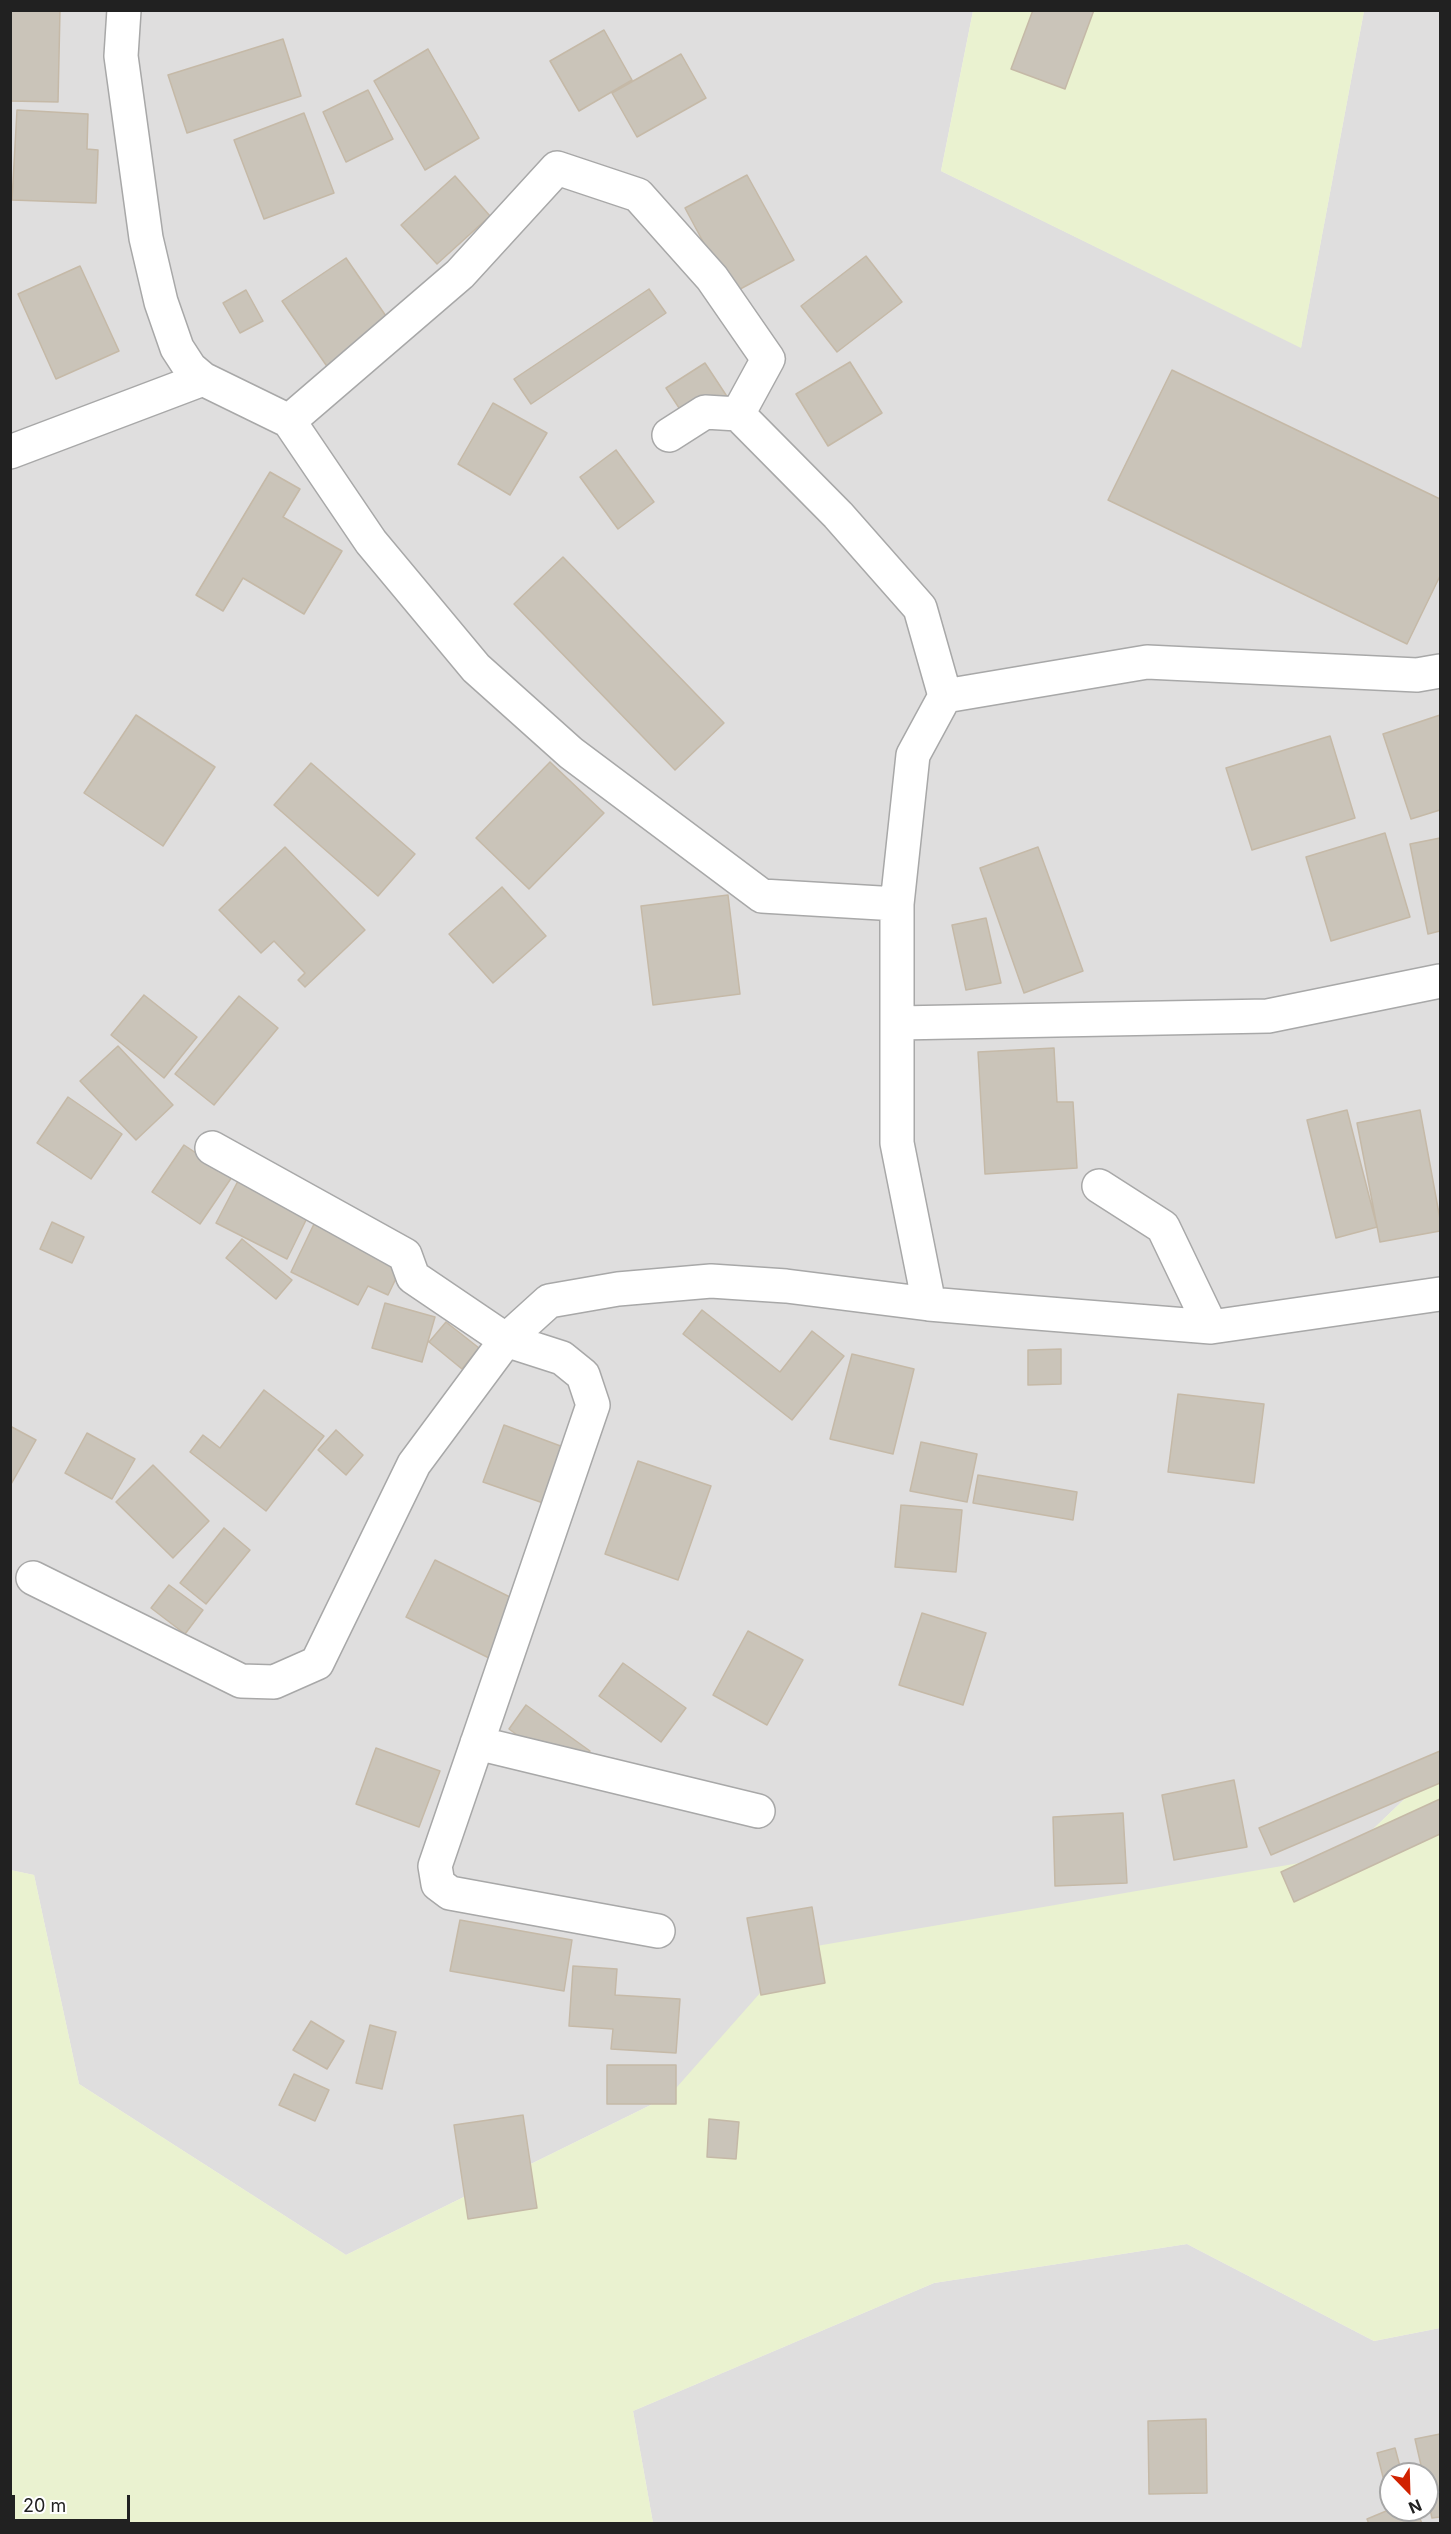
<!DOCTYPE html>
<html>
<head>
<meta charset="utf-8">
<style>
  body { margin:0 }
  #map { position:relative; width:1451px; height:2534px; overflow:hidden; background:#f2f0e6; font-family:Inter,sans-serif }
  canvas { display:block }
  .frame { position:absolute; inset:0; border:12px solid #212121; pointer-events:none }
  .north { position:absolute; left:1379px; top:2462px; width:60px; height:60px; box-sizing:border-box; background:#fff; border:2px solid #a6a6a6; border-radius:50%; rotate:157deg; font-size:16px; font-weight:700; line-height:24px; text-align:center; color:#212121 }
  .north::after { content:''; display:block; margin:auto; width:21px; height:27px; background:#d12200; clip-path:polygon(50% 0,100% 100%,50% 72%,0 100%) }
  .scale { position:absolute; left:12px; top:2495px; width:118px; height:27px; box-sizing:border-box; border:3px solid #212121; border-top:0; padding-left:8px; font-size:18px; line-height:21px; white-space:nowrap; color:#212121; -webkit-text-stroke:4px #fff; paint-order:stroke }
</style>
</head>
<body>
<div id="map">
<canvas width="1451" height="2534"></canvas>
<div class="frame"></div>
<div class="north">N</div>
<div class="scale">20 m</div>
</div>
<script>
const g = document.querySelector('canvas').getContext('2d');
g.lineJoin = 'round';
function fillPath(path, color) { g.fillStyle = color; g.fill(path, 'evenodd'); }
const shape = rows => new Path2D(rows.map(r => 'M' + r).join(''));
function trace(path, color, width, dash) { g.strokeStyle = color; g.lineWidth = width; g.lineCap = dash ? 'butt' : 'round'; g.setLineDash(dash || []); g.stroke(path); }
const residential = shape([
  [10,11,973,11,941,171,1301,347,1364,11,1440,11,1440,1765,1346,1855,669,2096,346,2255,79,2084,34,1875,10,1870],
  [1187,2244,1374,2341,1440,2328,1440,2523,653,2523,633,2411,934,2283],
  [1391,2474,1427,2474,1427,2510,1391,2510]
]);
const farmland = shape([
  [973,11,1364,11,1301,348,941,171],
  [1440,1765,1440,2328,1374,2341,1187,2244,934,2283,633,2411,653,2523,11,2523,10,1870,34,1875,79,2084,346,2255,669,2096,799,1949,1346,1855]
]);
const building = shape([
  [10,10,60,10,58,102,10,101,10,10],
  [1033,10,1094,10,1065,89,1011,69,1033,10],
  [604,30,632,80,579,111,550,61,604,30],
  [283,39,301,96,187,133,168,75,283,39],
  [428,49,479,138,425,170,374,81,428,49],
  [681,54,706,98,637,137,612,93,681,54],
  [368,90,393,139,346,162,323,112,368,90],
  [17,110,88,114,87,149,98,150,96,203,12,200,17,110],
  [304,113,334,193,264,219,234,140,304,113],
  [747,175,794,260,731,294,685,208,747,175],
  [455,176,490,216,437,264,401,225,455,176],
  [866,256,902,302,837,352,801,306,866,256],
  [346,258,399,335,335,378,282,301,346,258],
  [80,266,119,351,56,379,18,294,80,266],
  [649,289,666,313,531,404,514,379,649,289],
  [246,290,263,321,240,333,223,303,246,290],
  [850,362,882,413,828,446,796,394,850,362],
  [705,363,728,398,689,423,666,388,705,363],
  [1172,370,1440,499,1440,576,1407,644,1108,500,1172,370],
  [493,403,547,433,510,495,458,464,493,403],
  [616,450,654,502,618,529,580,477,616,450],
  [270,472,300,489,283,517,342,551,304,614,243,578,223,611,196,595,270,472],
  [563,557,724,723,675,770,514,604,563,557],
  [136,715,215,767,163,846,84,793,136,715],
  [1440,715,1440,810,1411,819,1383,734,1440,715],
  [1330,736,1355,818,1252,850,1226,768,1330,736],
  [550,762,604,813,529,889,476,838,550,762],
  [311,763,415,854,378,896,274,805,311,763],
  [1385,833,1410,917,1331,941,1306,857,1385,833],
  [1440,838,1440,931,1428,934,1410,844,1440,838],
  [285,847,365,930,305,987,298,980,305,973,274,941,261,953,219,910,285,847],
  [1038,847,1083,971,1024,993,980,868,1038,847],
  [502,887,546,936,493,983,449,934,502,887],
  [728,895,740,994,653,1005,641,906,728,895],
  [986,918,1001,983,966,990,952,925,986,918],
  [144,995,197,1037,164,1078,111,1035,144,995],
  [239,996,278,1028,214,1105,175,1074,239,996],
  [118,1046,173,1105,136,1140,80,1081,118,1046],
  [1054,1048,1057,1102,1073,1102,1077,1168,985,1174,978,1052,1054,1048],
  [68,1097,122,1134,91,1179,37,1143,68,1097],
  [1347,1110,1377,1227,1336,1238,1307,1120,1347,1110],
  [1420,1110,1440,1219,1440,1231,1380,1242,1357,1123,1420,1110],
  [184,1145,232,1177,200,1224,152,1192,184,1145],
  [238,1181,308,1216,287,1259,216,1223,238,1181],
  [52,1222,84,1237,72,1263,40,1249,52,1222],
  [314,1224,402,1266,388,1295,368,1286,358,1305,291,1272,314,1224],
  [242,1239,292,1280,276,1299,226,1258,242,1239],
  [385,1303,435,1317,422,1362,372,1348,385,1303],
  [702,1310,780,1372,812,1331,844,1356,792,1420,683,1334,702,1310],
  [446,1322,479,1348,462,1369,429,1342,446,1322],
  [1061,1349,1061,1384,1028,1385,1028,1350,1061,1349],
  [852,1354,914,1369,893,1454,830,1439,852,1354],
  [264,1390,324,1436,266,1511,190,1452,203,1435,220,1448,264,1390],
  [1178,1394,1264,1404,1254,1483,1168,1472,1178,1394],
  [504,1425,566,1448,546,1504,483,1482,504,1425],
  [10,1426,36,1440,10,1486,10,1426],
  [336,1430,363,1455,346,1475,318,1450,336,1430],
  [87,1433,135,1459,112,1499,65,1473,87,1433],
  [921,1442,977,1454,967,1502,910,1491,921,1442],
  [638,1461,711,1486,678,1580,605,1554,638,1461],
  [153,1465,209,1521,173,1558,116,1502,153,1465],
  [978,1475,1077,1492,1073,1520,973,1503,978,1475],
  [901,1505,962,1510,956,1572,895,1567,901,1505],
  [224,1528,250,1550,206,1604,180,1583,224,1528],
  [435,1560,518,1601,489,1658,406,1617,435,1560],
  [169,1585,203,1610,185,1634,151,1608,169,1585],
  [922,1613,986,1633,963,1705,899,1685,922,1613],
  [748,1631,803,1660,767,1725,713,1695,748,1631],
  [623,1663,686,1708,661,1742,599,1696,623,1663],
  [526,1705,590,1751,571,1775,509,1729,526,1705],
  [376,1748,440,1771,419,1827,356,1804,376,1748],
  [1440,1751,1440,1783,1271,1855,1259,1828,1440,1751],
  [1234,1780,1247,1847,1174,1860,1162,1795,1234,1780],
  [1440,1799,1440,1834,1294,1902,1281,1872,1440,1799],
  [1123,1813,1127,1883,1055,1886,1053,1817,1123,1813],
  [812,1907,825,1983,761,1995,747,1918,812,1907],
  [460,1920,572,1940,564,1991,450,1971,460,1920],
  [573,1966,617,1969,615,1995,680,1999,676,2053,611,2049,613,2029,569,2026,573,1966],
  [311,2021,344,2041,327,2069,293,2050,311,2021],
  [370,2025,396,2032,382,2089,356,2083,370,2025],
  [607,2065,676,2065,676,2104,607,2104,607,2065],
  [294,2074,329,2090,315,2121,279,2105,294,2074],
  [523,2115,537,2208,468,2219,454,2125,523,2115],
  [709,2119,739,2122,736,2159,707,2157,709,2119],
  [1206,2419,1207,2493,1149,2494,1148,2421,1206,2419],
  [1440,2434,1440,2517,1432,2518,1427,2496,1427,2474,1423,2474,1415,2439,1440,2434],
  [1395,2448,1402,2474,1391,2474,1391,2483,1385,2485,1377,2453,1395,2448],
  [1391,2509,1417,2510,1422,2524,1369,2524,1367,2519,1391,2509]
]);
const street = shape([
  [124,10,121,56,146,238,161,302,177,348,190,368,203,379,289,421,371,542,476,668,571,753,762,896,897,904],
  [289,421,460,274,557,168,638,195,712,278,768,359,738,414],
  [669,435,705,412,738,414,838,515,920,608,945,696],
  [10,452,203,379],
  [898,1023,1268,1016,1440,981],
  [212,1148,405,1255,413,1277,506,1340,562,1358,583,1375,593,1405,435,1866,438,1884,450,1893,658,1931],
  [1099,1186,1163,1227,1211,1327],
  [929,1304,897,1143,897,904,913,755,945,696,1147,662,1417,675,1440,671],
  [33,1578,241,1681,274,1682,317,1663,414,1464,506,1340,549,1301,618,1289,711,1281,786,1286,929,1304,1012,1311,1211,1327,1440,1294],
  [477,1743,758,1811]
]);
fillPath(residential, '#dfdede');
fillPath(farmland, '#eaf2d0');
fillPath(building, '#cac4b9');
trace(building, '#c5b9a7', 1.5);
trace(street, '#a8a8a8', 36);
trace(street, '#fff', 33);
</script>
</body>
</html>
